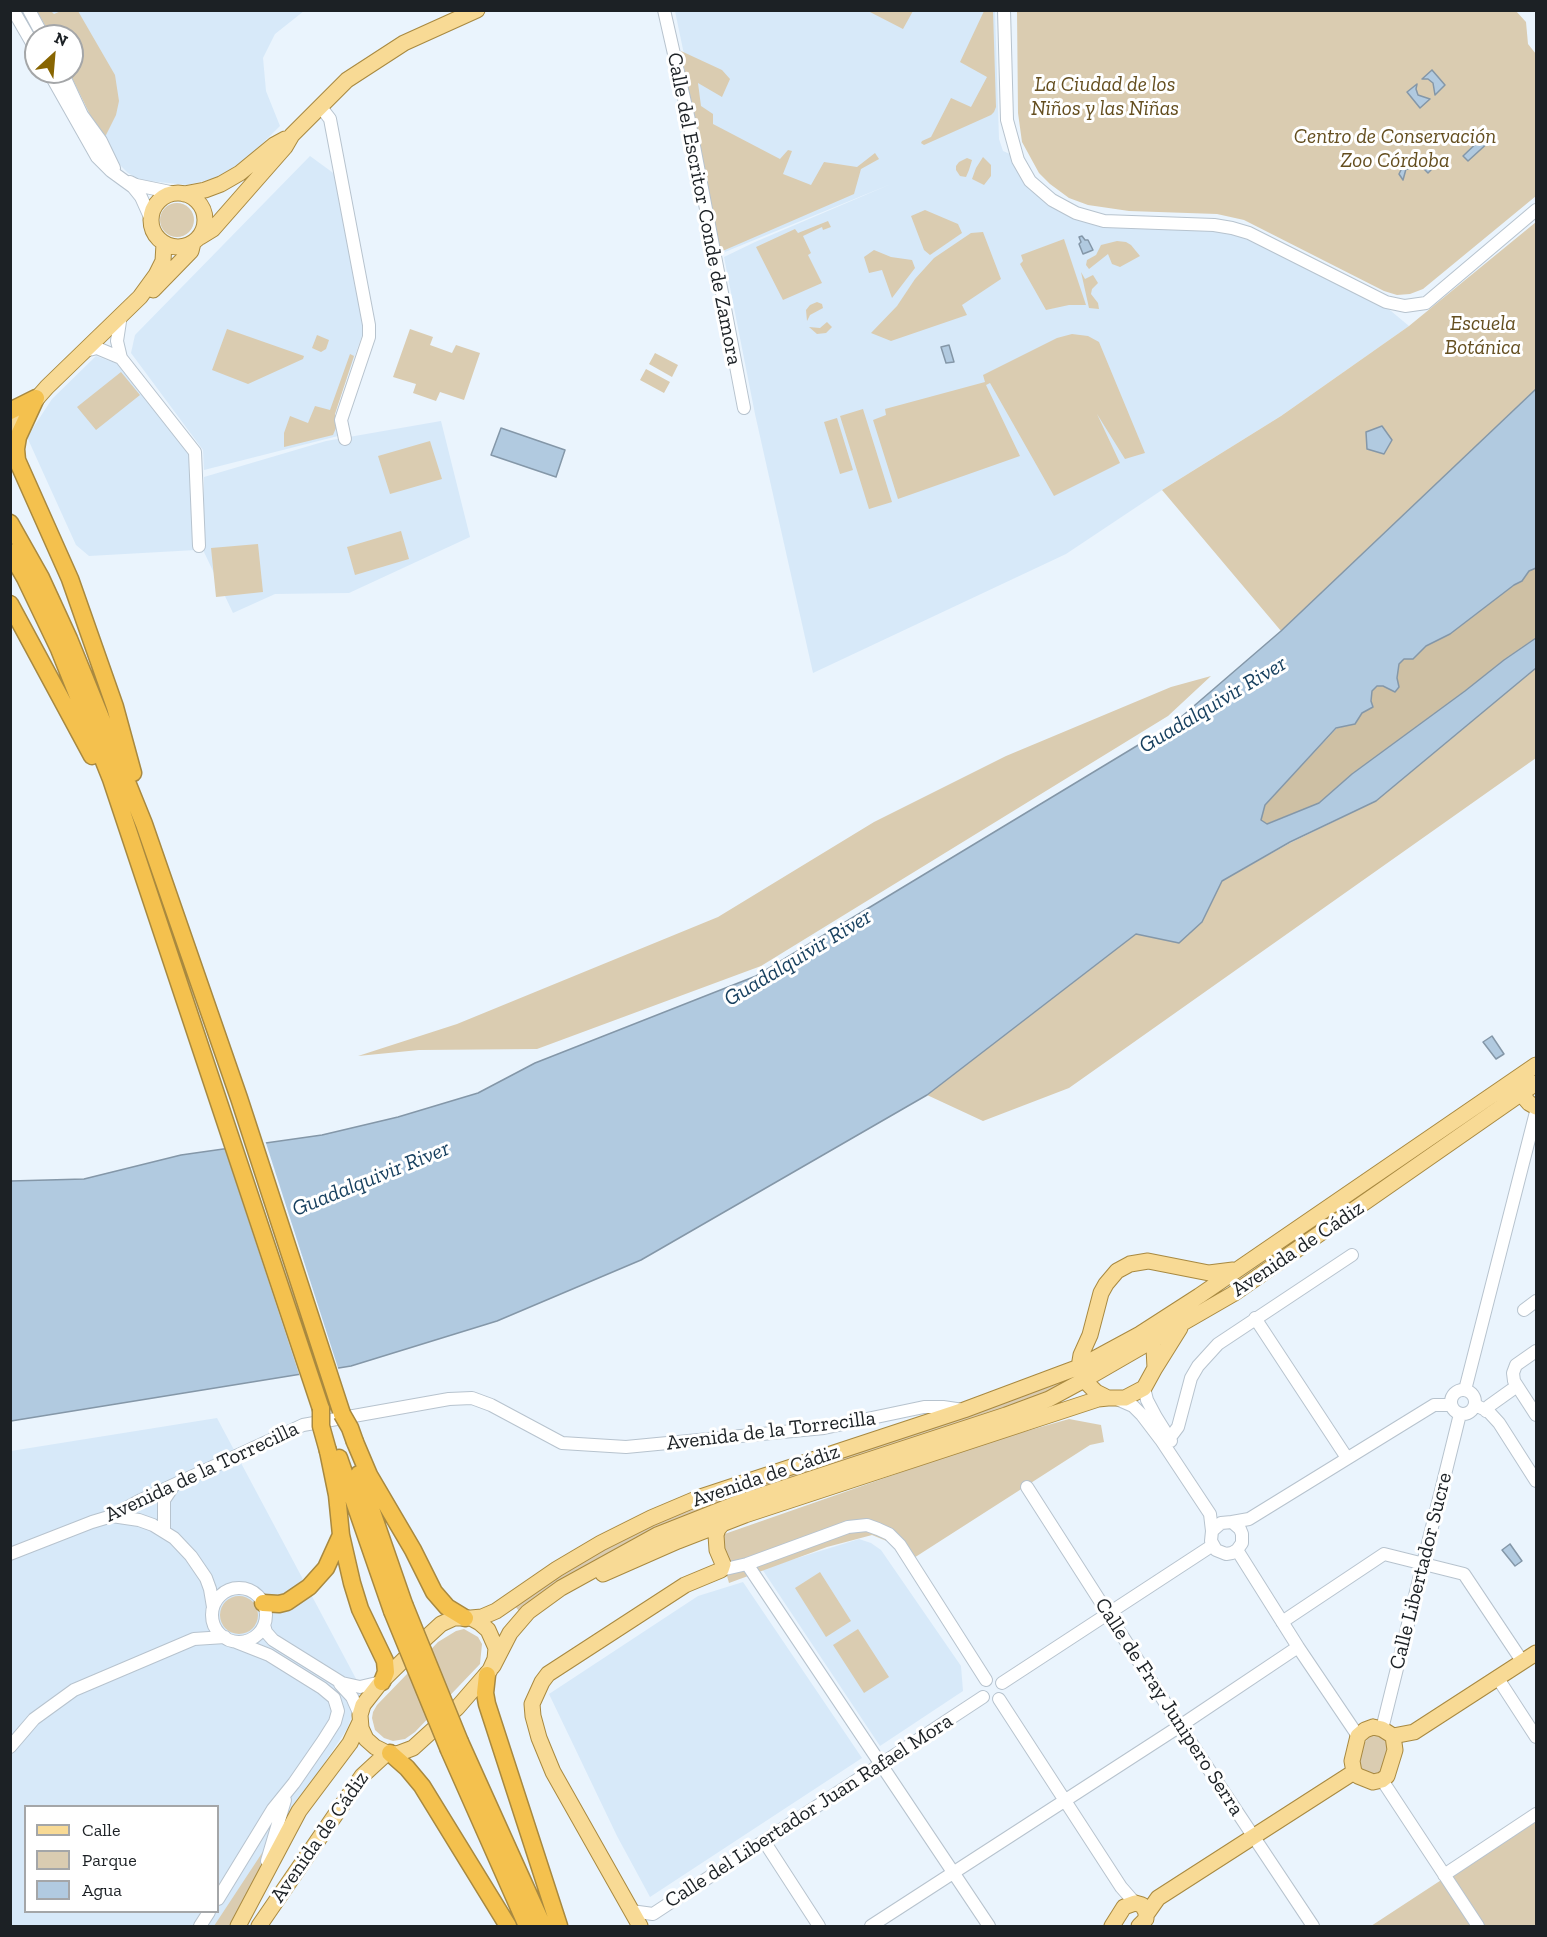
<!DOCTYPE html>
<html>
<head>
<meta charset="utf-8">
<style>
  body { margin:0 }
  #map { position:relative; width:1547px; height:1937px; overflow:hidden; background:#eaf4fd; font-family:"Zilla Slab",serif }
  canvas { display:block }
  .frame { position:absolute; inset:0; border:12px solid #1c2125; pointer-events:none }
  .legend { position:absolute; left:24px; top:1805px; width:195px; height:108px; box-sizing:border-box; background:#fff; border:2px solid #a4a6a8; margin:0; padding:8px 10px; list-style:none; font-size:18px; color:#1c2125 }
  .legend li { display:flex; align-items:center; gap:12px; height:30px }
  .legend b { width:30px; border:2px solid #a4a6a8 }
  .north { position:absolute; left:24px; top:24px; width:60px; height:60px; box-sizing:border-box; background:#fff; border:2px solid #a4a6a8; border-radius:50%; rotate:26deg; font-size:16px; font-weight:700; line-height:24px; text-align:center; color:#1c2125 }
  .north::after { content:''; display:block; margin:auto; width:21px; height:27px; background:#886501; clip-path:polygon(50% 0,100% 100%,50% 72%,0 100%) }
</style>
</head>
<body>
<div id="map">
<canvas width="1547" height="1937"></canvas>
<div class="frame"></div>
<ul class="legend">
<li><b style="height:8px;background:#f8da95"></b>Calle</li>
<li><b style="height:16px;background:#daccb1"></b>Parque</li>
<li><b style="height:16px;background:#b1cae0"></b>Agua</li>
</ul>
<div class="north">N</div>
</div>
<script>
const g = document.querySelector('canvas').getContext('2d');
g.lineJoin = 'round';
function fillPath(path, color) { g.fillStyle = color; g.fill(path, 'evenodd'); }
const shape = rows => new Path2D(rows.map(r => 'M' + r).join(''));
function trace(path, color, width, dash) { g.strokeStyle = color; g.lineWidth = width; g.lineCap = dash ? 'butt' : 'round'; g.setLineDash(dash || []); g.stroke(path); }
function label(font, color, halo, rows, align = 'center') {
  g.font = font + ' "Zilla Slab",serif'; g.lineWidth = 6; g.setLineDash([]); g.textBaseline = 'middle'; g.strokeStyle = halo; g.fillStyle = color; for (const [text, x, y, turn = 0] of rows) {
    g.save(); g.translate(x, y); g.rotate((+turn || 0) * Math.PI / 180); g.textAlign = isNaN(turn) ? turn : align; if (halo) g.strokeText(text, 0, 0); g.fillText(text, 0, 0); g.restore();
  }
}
const built = shape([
  [37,11,304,11,275,34,263,58,266,91,280,126,248,158,216,178,187,185,140,180,128,173,114,159,88,116,82,91,72,72,72,36,51,36],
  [675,11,995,11,999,139,1003,151,1010,154,1027,183,1076,218,1212,227,1241,233,1385,306,1409,326,1281,416,1162,490,1066,554,813,673,755,414,724,257,755,242,891,184,725,252],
  [310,156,336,175,364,330,333,417,338,436,204,470,203,450,131,353,135,335],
  [96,356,118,364,191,456,196,550,89,556,76,545,27,437,52,399],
  [441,421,470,537,349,593,275,594,233,613,204,552,204,477,326,441],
  [217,1418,362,1690,347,1729,280,1830,233,1926,11,1926,11,1451],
  [26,1806,218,1806,218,1912,26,1912],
  [859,1539,871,1543,881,1550,961,1666,963,1691,880,1746,762,1569],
  [743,1582,862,1758,650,1897,617,1836,549,1694,698,1596]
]);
const green = shape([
  [37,11,51,11,54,14,61,11,78,11,115,75,119,101,116,115,103,141,69,72,72,72,72,36,51,36],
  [868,11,913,10,913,11,903,29],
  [984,11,993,11,996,107,994,112,991,115,924,145,921,143,922,141,931,137,951,98,971,107,987,77,960,62],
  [1017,11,1516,11,1526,22,1528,44,1536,54,1536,196,1423,289,1410,294,1397,295,1384,291,1244,220,1217,214,1129,211,1088,205,1069,198,1050,184,1039,173,1022,142,1018,113],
  [681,51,722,70,730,79,722,97,698,83,701,106,713,114,713,124,780,159,788,150,792,151,783,174,811,185,824,162,857,167,875,153,879,159,861,169,854,194,718,253],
  [983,157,991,165,991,176,984,185,972,179,976,168],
  [967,158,972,160,969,170,966,177,960,176,956,170,956,166,959,162],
  '160 220a17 17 0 1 1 34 0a17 17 0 1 1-34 0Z',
  [925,210,958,224,962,233,930,255,924,250,911,216],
  [828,221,831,227,823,230,822,227,803,236,811,253,808,255,822,283,783,300,756,247,795,229,798,233],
  [1536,222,1536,389,1281,631,1162,490,1281,416,1409,326],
  [983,232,1001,279,962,305,967,315,891,341,871,333,897,306,915,279,934,258,971,233],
  [1064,239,1086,305,1069,305,1046,310,1020,264,1023,261,1021,255],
  [1117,241,1126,242,1131,245,1140,256,1120,267,1112,264,1108,254,1089,269,1086,265,1087,260,1096,255,1101,245],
  [874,250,891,257,912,260,915,268,892,298,882,270,869,273,864,257],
  [1081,272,1085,279,1093,275,1098,283,1092,289,1091,294,1098,303,1099,309,1089,308],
  [817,302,822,304,823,308,810,315,807,321,806,310,810,305],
  [827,322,832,327,826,333,817,334,809,327,820,328],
  [227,329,304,356,303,359,248,384,212,370],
  [410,329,433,337,430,345,452,353,456,345,480,353,464,400,440,392,436,401,413,393,416,384,393,377],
  [1072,334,1088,336,1099,342,1145,453,1125,459,1097,414,1120,463,1054,496,990,383,986,385,1020,456,898,499,873,420,886,415,885,409,985,382,983,375,1057,338],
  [317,335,329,340,326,349,321,352,312,348],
  [655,353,678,365,672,377,649,364],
  [350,354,354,356,335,414,336,428,333,435,284,447,284,433,290,416,308,423,315,406,330,410],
  [646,369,670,382,664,393,640,380],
  [121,372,140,395,96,430,77,407],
  [863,409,892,502,869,509,840,416],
  [837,418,853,470,840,474,824,422],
  [430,441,442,479,390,494,378,456],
  [401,531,409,559,355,575,347,547],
  [258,544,263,592,216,597,211,548],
  [1536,668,1536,758,1069,1088,983,1121,927,1095,1136,934,1202,922,1222,881,1290,843,1376,801],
  [1211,676,1168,716,761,966,537,1049,419,1050,358,1056,457,1024,718,917,874,822,1006,756,1171,687],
  [1063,1379,1065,1383,1024,1402,656,1528,566,1577,519,1611,514,1605,586,1558,692,1506],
  [1069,1419,1101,1425,1104,1442,1090,1445,906,1563,894,1544,872,1535,827,1547,729,1583,716,1537,985,1443],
  [820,1572,851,1621,826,1637,795,1588],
  '220 1615a19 19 0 1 1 38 0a19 19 0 1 1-38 0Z',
  [464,1629,478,1637,482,1644,480,1664,415,1732,405,1739,393,1741,384,1738,375,1730,372,1718,373,1712,377,1705,438,1642,456,1631],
  [858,1629,889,1677,864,1693,833,1645],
  [1375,1735,1382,1737,1389,1744,1385,1768,1377,1776,1359,1768,1361,1747,1370,1736],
  [1536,1818,1536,1926,1371,1926],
  [264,1850,259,1871,242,1905,229,1926,214,1926]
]);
const forest = shape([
  [1536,568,1536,638,1504,660,1465,691,1352,774,1319,803,1266,824,1261,820,1265,805,1337,728,1355,724,1362,713,1373,707,1371,702,1372,691,1377,686,1383,686,1395,692,1399,687,1397,678,1399,664,1404,659,1413,659,1426,646,1450,634,1514,585,1522,581,1529,571]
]);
const water = shape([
  [1432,70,1445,85,1435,95,1433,83,1428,79,1422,79,1432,70],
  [1417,84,1416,89,1418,95,1430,99,1420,108,1407,92,1417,84],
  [1486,134,1491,140,1468,161,1463,156,1486,134],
  [1415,158,1421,160,1431,170,1428,173,1418,163,1415,163,1412,169,1406,169,1403,180,1399,174,1403,166,1408,161,1415,158],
  [1082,236,1085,240,1088,240,1093,250,1083,254,1079,244,1081,242,1079,237,1082,236],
  [949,345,954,362,946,363,941,347,949,345],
  [1536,389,1536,568,1529,571,1522,581,1514,585,1450,634,1426,646,1413,659,1404,659,1399,664,1397,678,1399,687,1395,692,1383,686,1377,686,1372,691,1371,701,1373,707,1362,713,1355,724,1336,728,1265,805,1261,820,1267,824,1319,803,1352,774,1465,691,1504,660,1536,638,1536,668,1376,801,1290,842,1222,881,1202,922,1179,943,1136,934,927,1095,641,1260,497,1321,351,1366,11,1421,11,1181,84,1179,181,1155,322,1135,398,1117,478,1093,535,1063,756,976,1173,724,1281,631,1536,389],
  [1382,426,1392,440,1384,454,1367,449,1366,432,1382,426],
  [501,428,565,450,556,477,491,455,501,428],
  [1492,1036,1504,1054,1496,1059,1483,1042,1492,1036],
  [1510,1544,1522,1561,1515,1566,1502,1550,1510,1544]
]);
const pier = shape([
  [265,1140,339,1371,300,1377,224,1146]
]);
const minor = shape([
  [13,10,36,50],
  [29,10,43,36],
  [664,10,689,120,744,408],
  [1004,10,1007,120,1018,160,1030,181,1052,200,1076,213,1104,221,1214,225,1232,228,1249,233,1386,302,1405,306,1426,303,1536,210],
  [49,72,97,157,111,171,133,187,141,197,150,217],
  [62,72,82,115,101,141,114,168],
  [320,106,330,119,369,325,369,337,341,420,345,439],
  [130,182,136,185,175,193],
  [85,351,97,348,121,358,195,452,199,546],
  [121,358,117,341,121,315],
  [1524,1310,1536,1301],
  [1255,1318,1347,1458],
  [1536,1351,1516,1365,1513,1373,1514,1381,1536,1415],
  [1144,1388,1147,1400,1156,1417,1171,1441],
  [1465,1390,1536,1112],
  '1451 1402a12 12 0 1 1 24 0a12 12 0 1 1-24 0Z',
  [1117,1399,1133,1406,1142,1415,1161,1440,1210,1514,1212,1531,1211,1541,1216,1550,1226,1554,1232,1553,1237,1550,1242,1543,1242,1534,1240,1529,1232,1522,1221,1523,1212,1531],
  [1475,1405,1488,1411,1499,1423,1536,1481],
  [1486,1411,1489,1406,1517,1386],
  [1169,1439,1178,1427,1191,1378,1198,1366,1218,1344,1352,1255],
  [1027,1487,1180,1726,1313,1926],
  [112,1516,139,1520,153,1525,174,1538,191,1556,206,1578,210,1589,213,1607],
  [1232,1522,1249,1519,1434,1405,1451,1405],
  [164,1531,164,1500,174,1485],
  [1237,1550,1298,1647,1358,1736],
  [10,1554,92,1522,112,1516,141,1500,303,1425,449,1399,472,1398,491,1405,562,1443,626,1447,824,1428,924,1407,943,1407,963,1410],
  [747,1564,989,1926],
  [721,1570,747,1564,848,1527,867,1525,878,1529,889,1534,900,1545,986,1680],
  '212 1615a27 27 0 1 1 54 0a27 27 0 1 1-54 0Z',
  [1282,1622,1384,1554,1464,1574,1522,1661],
  [264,1625,266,1632,273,1640,342,1683,360,1687,381,1682],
  [1497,1677,1536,1737],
  [1002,1683,1213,1545],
  [340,1684,352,1697,360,1715],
  [999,1699,1121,1887,1135,1903],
  [1382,1729,1460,1414],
  [10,1747,34,1719,74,1690,194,1639,225,1637],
  [1382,1780,1478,1926],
  [764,1841,819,1926],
  [267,1861,285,1800],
  [1444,1875,1536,1814],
  [218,1899,273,1809,294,1783,323,1741,335,1722,338,1711,334,1698,322,1688,269,1655,236,1642],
  [631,1911,653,1914,983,1697],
  [200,1926,209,1912],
  [871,1926,1180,1726,1298,1647]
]);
const major = shape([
  '151 220a27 27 0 1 1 54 0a27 27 0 1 1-54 0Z',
  [184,194,205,190,221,184,240,173,274,145,285,139],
  [200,237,213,229,285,147,292,135,347,80,404,43,477,10],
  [153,290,191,251,193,243],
  [10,429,47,387,140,297,156,275,163,261,164,244],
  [1522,1084,1521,1088,1523,1096,1529,1103,1536,1107],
  [1146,1336,1154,1348,1155,1368,1144,1388,1125,1398,1108,1398,1096,1392,1084,1380,1079,1367,1081,1355,1090,1335,1101,1293,1106,1284,1117,1271,1130,1264,1148,1261,1209,1273,1233,1270],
  [1155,1368,1180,1328],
  [603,1574,678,1541,745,1515,1098,1399,1108,1398],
  [454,1618,471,1618,480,1623,488,1630,496,1648,495,1659,490,1670,457,1708,413,1748,397,1754,387,1753,375,1747,366,1739,361,1728,360,1715,363,1705,381,1682,428,1636,441,1624,454,1618],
  [471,1618,482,1617,496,1611,557,1569,601,1543,651,1518,703,1496,964,1410,1079,1367,1140,1334,1199,1296,1536,1065],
  [493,1666,510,1633,528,1612,561,1588,657,1535,738,1503,1006,1415,1049,1399,1084,1380,1233,1294,1536,1083],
  [1373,1727,1382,1729,1393,1736,1395,1750,1387,1776,1382,1780,1373,1782,1358,1776,1354,1772,1352,1761,1358,1736,1365,1730,1373,1727],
  [1393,1736,1414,1732,1536,1653],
  [1146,1915,1158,1898,1354,1772],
  [238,1926,299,1811,350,1743,360,1722],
  [259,1926,362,1776,387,1753],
  [640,1926,553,1772,539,1738,533,1716,532,1704,542,1682,548,1674,685,1585,721,1570,723,1564,717,1550,716,1535,718,1529,724,1522],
  [1112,1926,1124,1907,1135,1903,1142,1905,1146,1912,1146,1919,1139,1926]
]);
const highway = shape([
  [36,398,18,437,16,449,17,460,70,579,115,707,133,773],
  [10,411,36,398],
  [10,523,41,578,69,639,144,824,239,1098,342,1414],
  [10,552,25,578,59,649,111,779,321,1409],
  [10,604,92,756],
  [355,1442,369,1475,413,1550,434,1592,447,1607,465,1618],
  [328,1451,337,1495,341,1535,352,1583,360,1609,385,1661,386,1672,382,1682],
  [339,1458,392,1611],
  [359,1474,404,1604],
  [263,1603,279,1604,287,1602,309,1587,326,1568,341,1535],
  [487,1675,485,1693,487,1704,559,1926],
  [460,1742,543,1926],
  [449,1750,527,1926],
  [390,1753,407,1768,422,1786,508,1926]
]);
const highwayBridge = shape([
  [321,1409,321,1426,328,1451],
  [342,1414,350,1428,355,1442],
  [404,1604,460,1742],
  [392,1611,449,1750]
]);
const parkNames = [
  ["La Ciudad de los",1105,85],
  ["Niños y las Niñas",1105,109],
  ["Centro de Conservación",1395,137],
  ["Zoo Córdoba",1395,161],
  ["Escuela",1483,324],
  ["Botánica",1483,348]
];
const streetNames = [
  ["Calle del Escritor Conde de Zamora",704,209,79],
  ["Avenida de Cádiz",1298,1249,-34],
  ["Avenida de la Torrecilla",771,1431,-7],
  ["Avenida de la Torrecilla",202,1472,-25],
  ["Avenida de Cádiz",766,1476,-19],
  ["Calle Libertador Sucre",1421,1571,-76],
  ["Calle de Fray Junipero Serra",1169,1707,57],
  ["Calle del Libertador Juan Rafael Mora",809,1811,-33],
  ["Avenida de Cádiz",320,1837,-55]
];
const waterNames = [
  ["Guadalquivir River",1213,705,-31],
  ["Guadalquivir River",798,958,-31],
  ["Guadalquivir River",371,1179,-22]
];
fillPath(built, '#d7e9f9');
fillPath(green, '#daccb1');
fillPath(forest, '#cec0a4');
fillPath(water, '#b1cae0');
trace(water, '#8497a8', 1.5);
fillPath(pier, '#eaf4fd');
trace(minor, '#b7c3ce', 14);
trace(major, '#a88940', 17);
trace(highway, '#a88940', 19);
trace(minor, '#fff', 12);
trace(major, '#f8da95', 15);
trace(highway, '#f4c14e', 16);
trace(highwayBridge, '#a88940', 19, []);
trace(highwayBridge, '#f4c14e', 16);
label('italic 21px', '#644e1f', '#fff', parkNames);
label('21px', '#1c2125', '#fff', streetNames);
label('italic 22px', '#163f5e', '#fff', waterNames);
</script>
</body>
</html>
